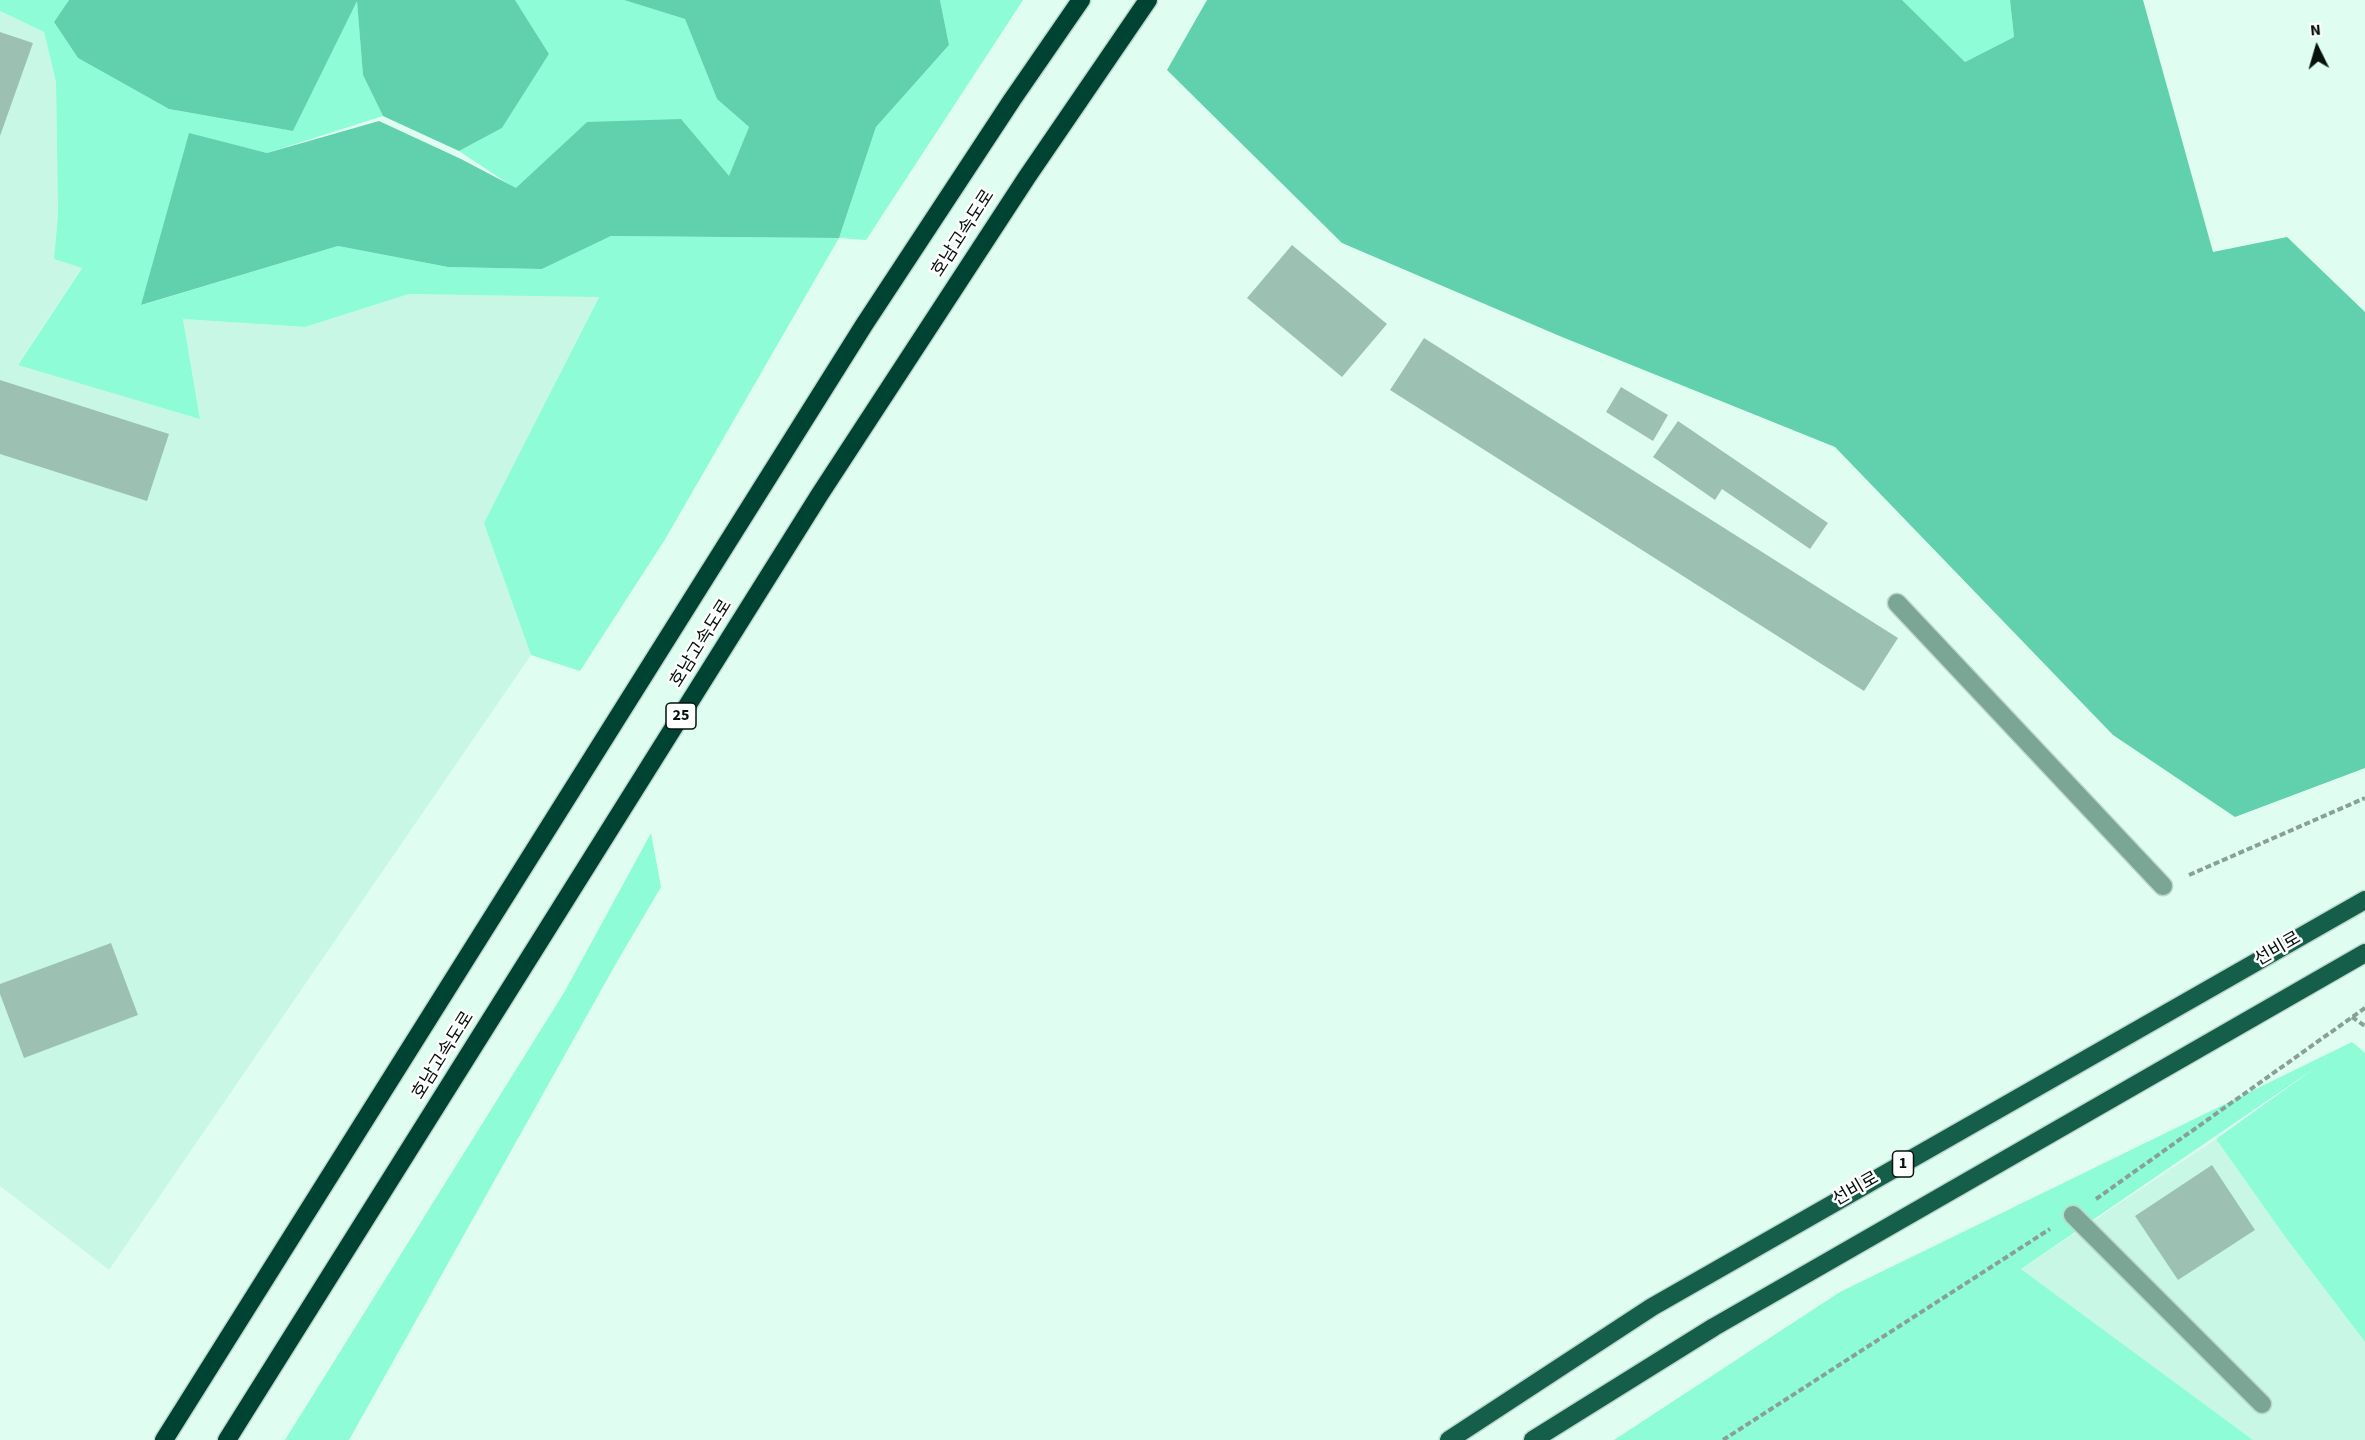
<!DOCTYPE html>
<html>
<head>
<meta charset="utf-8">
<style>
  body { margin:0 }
  #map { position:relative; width:2365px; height:1440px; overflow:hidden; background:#dffef1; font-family:"Source Sans 3",sans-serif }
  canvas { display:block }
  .north { position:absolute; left:2287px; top:18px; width:60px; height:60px; -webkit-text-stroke:4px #fff; paint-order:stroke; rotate:355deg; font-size:16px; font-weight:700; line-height:24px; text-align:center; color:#05120e }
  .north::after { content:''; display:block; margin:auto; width:21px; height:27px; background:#05120e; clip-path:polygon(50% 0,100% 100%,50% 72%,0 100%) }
</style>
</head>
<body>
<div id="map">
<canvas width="2365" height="1440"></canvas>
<div class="north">N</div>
</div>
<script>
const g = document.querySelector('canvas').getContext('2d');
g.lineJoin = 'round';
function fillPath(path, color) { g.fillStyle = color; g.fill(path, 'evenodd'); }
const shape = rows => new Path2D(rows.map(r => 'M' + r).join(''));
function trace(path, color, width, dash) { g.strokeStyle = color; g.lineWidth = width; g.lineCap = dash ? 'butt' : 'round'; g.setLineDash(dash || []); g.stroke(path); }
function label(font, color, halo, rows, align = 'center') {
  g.font = font + ' "Source Sans 3","Noto Sans KR",sans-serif'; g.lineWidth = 5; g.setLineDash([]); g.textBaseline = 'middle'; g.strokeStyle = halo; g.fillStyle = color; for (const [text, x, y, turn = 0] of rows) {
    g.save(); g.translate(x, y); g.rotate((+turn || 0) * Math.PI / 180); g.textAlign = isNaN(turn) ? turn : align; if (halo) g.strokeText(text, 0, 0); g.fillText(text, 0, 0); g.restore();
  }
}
const built = shape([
  [0,11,44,32,56,82,58,214,54,259,82,267,18,364,200,418,183,319,305,327,409,294,599,296,485,523,531,655,109,1270,0,1186],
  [2216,1139,2286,1238,2365,1342,2365,1440,2253,1440,2021,1269]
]);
const green = shape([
  [0,0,69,0,54,22,78,58,169,109,293,131,357,0,363,75,383,116,267,153,189,134,142,305,338,246,448,267,542,269,611,236,839,238,876,127,949,45,940,0,1023,0,866,240,839,238,664,541,580,671,531,655,484,523,599,297,409,294,305,327,183,319,200,419,18,365,82,268,54,259,58,214,56,82,44,32,0,11],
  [515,0,624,0,685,19,717,99,749,127,729,177,587,122,516,189,459,151,502,128,549,54],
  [1902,0,2010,0,2014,37,1965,62],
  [651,833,661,887,618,960,349,1440,285,1440,565,991],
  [2352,1042,2365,1053,2365,1342,2286,1238,2216,1139,2315,1068,2021,1269,2253,1440,1614,1440,1840,1292]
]);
const forest = shape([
  [69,0,515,0,549,54,502,128,459,151,383,116,363,75,357,1,293,131,169,109,78,58,54,22],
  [624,0,940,0,949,45,876,127,839,238,611,236,542,269,448,267,338,246,141,305,189,133,267,153,379,121,461,159,516,188,587,122,681,119,729,176,749,127,717,99,685,19],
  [1207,0,1902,0,1965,62,2014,37,2010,0,2143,0,2213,252,2287,237,2365,312,2365,768,2235,817,2113,735,1835,447,1562,337,1342,243,1167,70]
]);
const building = shape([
  [0,32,33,43,0,136],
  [1292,245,1387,324,1342,377,1247,298],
  [1424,338,1898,638,1864,691,1390,390],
  [0,380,169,434,147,501,0,454],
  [1621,387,1668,415,1653,441,1606,412],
  [1678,421,1828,523,1810,549,1722,489,1715,500,1653,457],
  [111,943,138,1015,24,1058,0,994,0,984],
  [2212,1165,2255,1230,2178,1280,2135,1216]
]);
const path = shape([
  [2189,875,2365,798],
  [2352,1017,2365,1026],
  [2096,1199,2365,1008],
  [1723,1440,2050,1229]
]);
const minor = shape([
  [1897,603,2163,886],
  [2073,1215,2262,1404]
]);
const major = shape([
  [1449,1440,1652,1307,2365,900],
  [1533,1440,1714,1327,2365,953]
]);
const highway = shape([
  [164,1440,864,325,1012,100,1081,0],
  [227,1440,820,494,1027,177,1148,0]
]);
const shields = [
  [681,716,30],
  [1903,1164,21]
];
const shieldNames = [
  ["25",681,716],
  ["1",1903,1164]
];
const streetNames = [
  ["호남고속도로",964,234,-57],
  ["호남고속도로",702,644,-58],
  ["선비로",2278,950,-30],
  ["호남고속도로",444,1056,-58],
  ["선비로",1856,1190,-30]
];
fillPath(built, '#c8f8e5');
fillPath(green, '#8efcd6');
fillPath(forest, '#61d0ac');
fillPath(building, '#9cc1b3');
trace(minor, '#bcd8cd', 21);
trace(major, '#bcd8cd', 21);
trace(highway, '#bcd8cd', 21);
trace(path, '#88a097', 4, [6, 3]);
trace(minor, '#7ba595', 18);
trace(major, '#155f4a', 18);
trace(highway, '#004333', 18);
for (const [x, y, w] of shields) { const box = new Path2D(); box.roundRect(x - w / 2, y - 13, w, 26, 4.5); g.fillStyle = '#fff'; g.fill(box); trace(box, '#05120e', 1.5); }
label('bold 16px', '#05120e', null, shieldNames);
label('18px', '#05120e', '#fff', streetNames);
</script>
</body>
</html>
